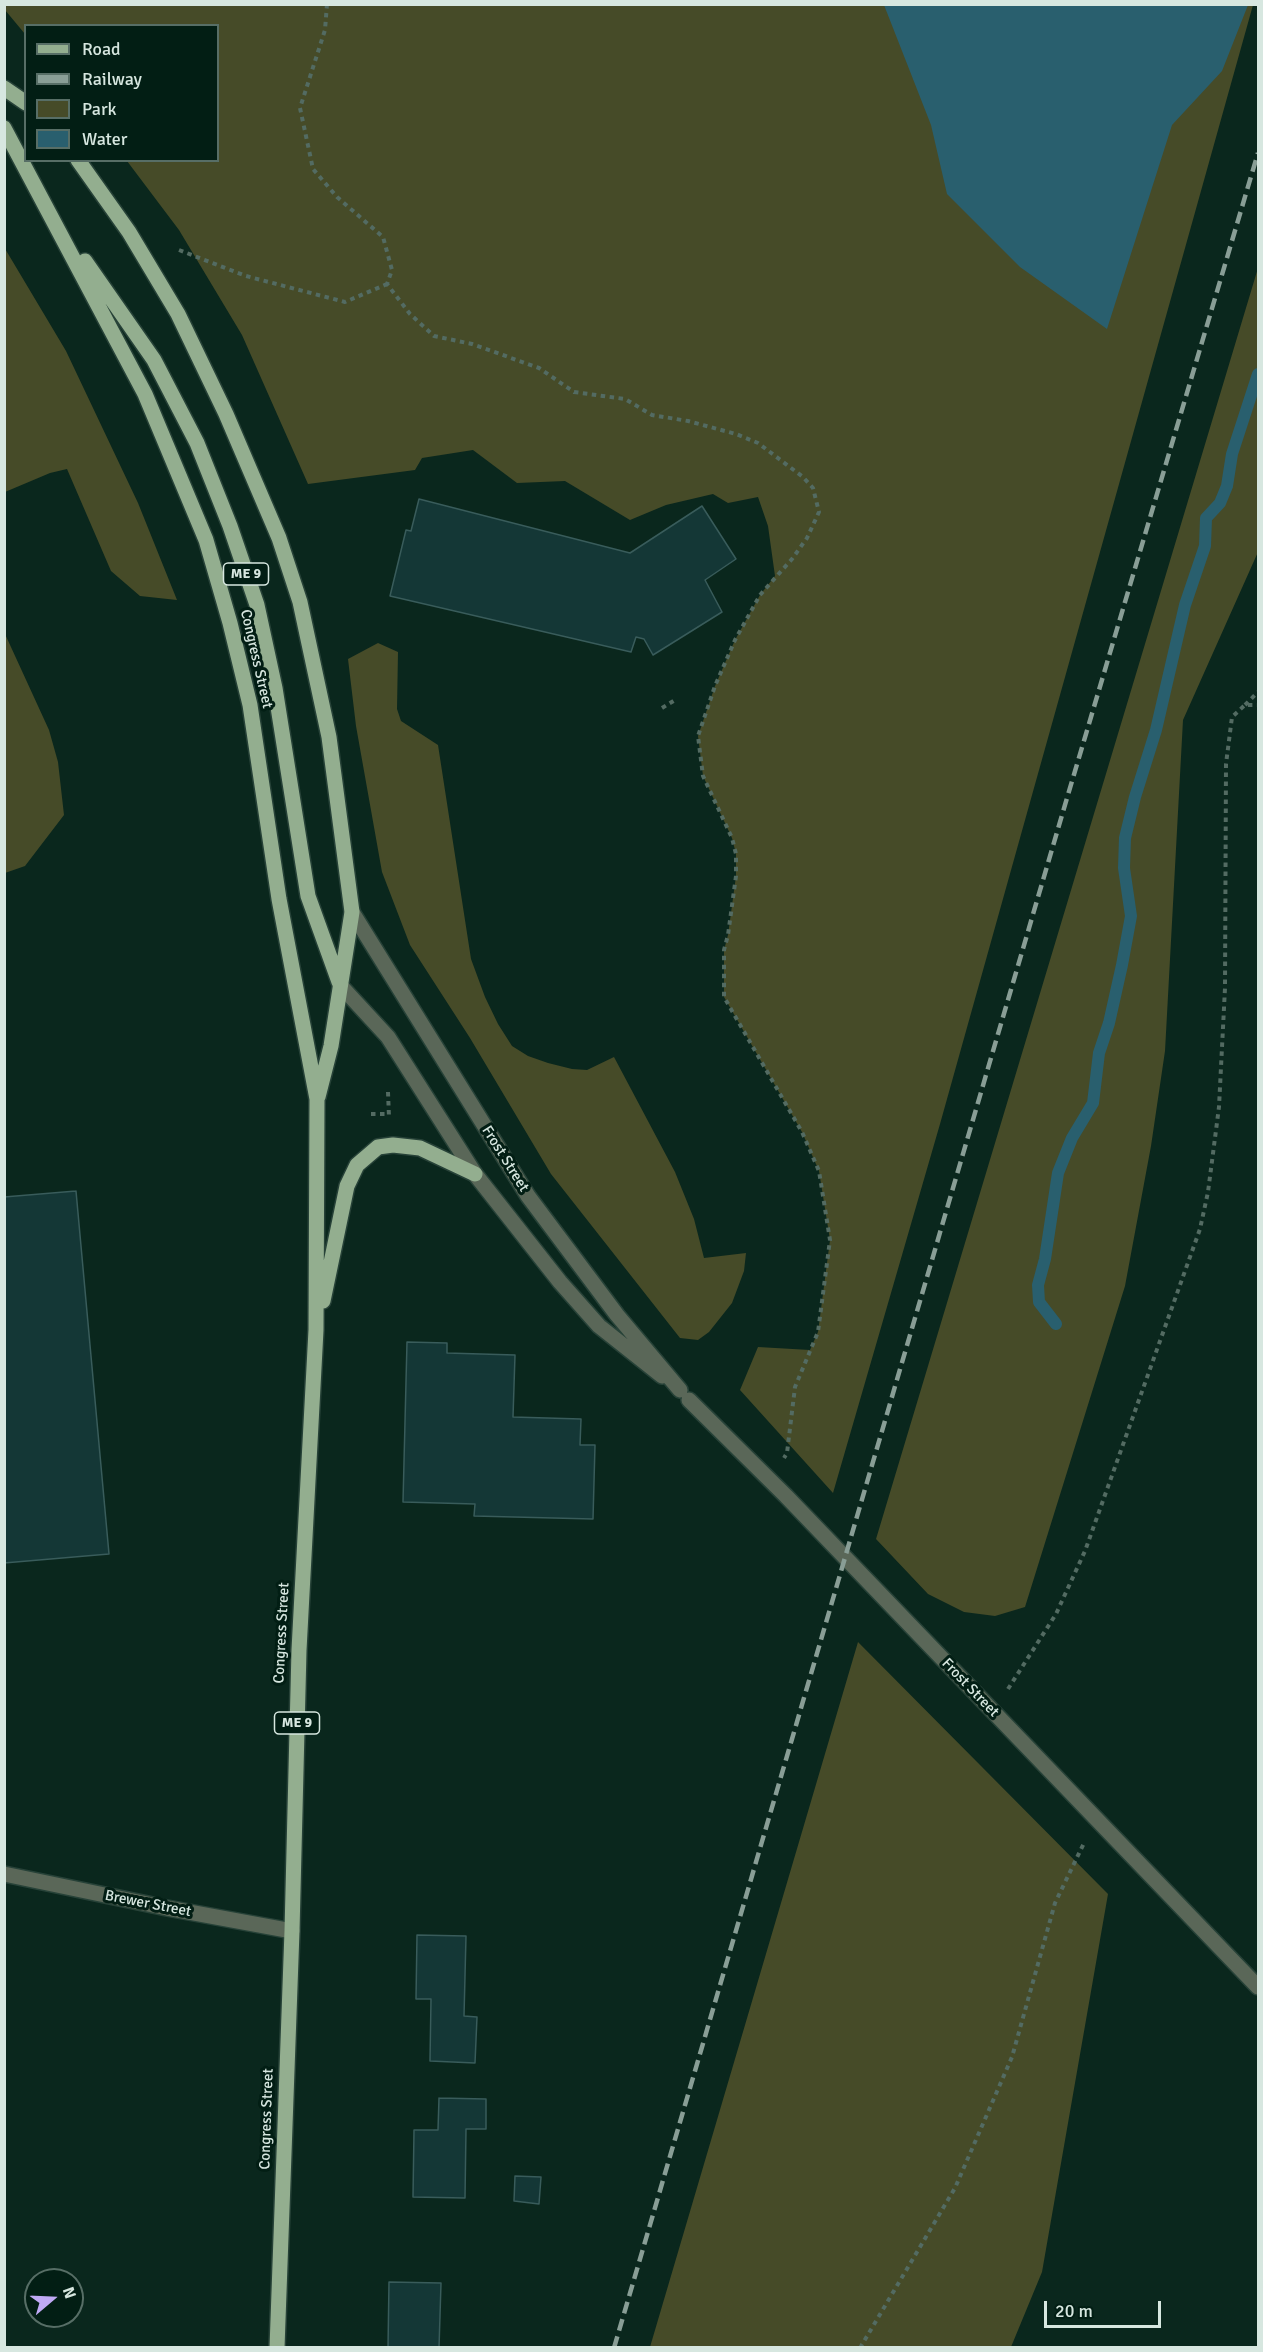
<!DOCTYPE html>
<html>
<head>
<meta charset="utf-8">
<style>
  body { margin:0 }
  #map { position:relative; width:1263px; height:2352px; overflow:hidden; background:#0a271d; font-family:Signika,sans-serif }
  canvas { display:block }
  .frame { position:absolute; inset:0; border:6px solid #d7e7e0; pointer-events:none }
  .legend { position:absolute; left:24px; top:24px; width:195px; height:138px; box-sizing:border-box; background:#021e14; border:2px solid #576e66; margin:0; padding:8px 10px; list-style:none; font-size:18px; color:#d7e7e0 }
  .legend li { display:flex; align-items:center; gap:12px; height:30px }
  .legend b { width:30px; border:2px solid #576e66 }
  .north { position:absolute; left:24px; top:2268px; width:60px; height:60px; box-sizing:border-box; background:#021e14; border:2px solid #576e66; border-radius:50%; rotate:71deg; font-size:16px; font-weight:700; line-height:24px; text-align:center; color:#d7e7e0 }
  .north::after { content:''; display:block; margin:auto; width:21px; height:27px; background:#bfa9f4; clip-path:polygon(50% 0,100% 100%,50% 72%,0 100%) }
  .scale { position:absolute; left:1044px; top:2301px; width:117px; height:27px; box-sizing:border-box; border:3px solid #d7e7e0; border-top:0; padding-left:8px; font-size:18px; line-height:21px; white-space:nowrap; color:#d7e7e0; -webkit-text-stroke:4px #021e14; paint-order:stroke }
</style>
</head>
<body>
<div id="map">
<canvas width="1263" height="2352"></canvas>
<div class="frame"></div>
<ul class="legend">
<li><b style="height:8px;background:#93ae8f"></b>Road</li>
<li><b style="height:8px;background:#899e96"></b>Railway</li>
<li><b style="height:16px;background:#464b28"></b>Park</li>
<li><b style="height:16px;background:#295f6e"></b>Water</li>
</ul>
<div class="north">N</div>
<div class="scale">20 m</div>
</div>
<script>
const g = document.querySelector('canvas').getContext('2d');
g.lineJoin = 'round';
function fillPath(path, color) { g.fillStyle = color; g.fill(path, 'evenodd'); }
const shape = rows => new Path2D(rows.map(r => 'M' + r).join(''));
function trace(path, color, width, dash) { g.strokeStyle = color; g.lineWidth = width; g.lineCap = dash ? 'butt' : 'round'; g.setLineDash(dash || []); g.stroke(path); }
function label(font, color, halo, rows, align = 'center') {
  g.font = font + ' Signika,sans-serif'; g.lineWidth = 6; g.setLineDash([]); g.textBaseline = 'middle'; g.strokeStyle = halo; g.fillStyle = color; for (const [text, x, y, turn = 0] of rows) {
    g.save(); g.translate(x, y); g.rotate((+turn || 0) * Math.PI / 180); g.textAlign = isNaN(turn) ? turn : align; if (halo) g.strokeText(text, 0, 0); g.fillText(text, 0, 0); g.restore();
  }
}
const green = shape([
  [4,5,1253,5,940,1124,833,1493,740,1390,758,1347,810,1350,818,1332,830,1240,819,1171,802,1132,724,997,724,950,728,935,736,876,736,854,732,838,703,776,698,736,715,686,735,640,760,595,775,576,768,526,758,497,728,503,713,494,666,505,630,520,565,481,517,483,473,450,422,458,415,470,308,484,242,335,179,230,127,161,218,160,218,26,26,26,25,34,5,10],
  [4,247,66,351,138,503,177,600,140,596,111,571,67,469,50,473,5,492],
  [1258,268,1258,552,1183,720,1165,1051,1151,1146,1125,1286,1025,1607,995,1616,964,1612,928,1594,876,1539],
  [5,634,49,730,58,762,64,815,25,866,5,873],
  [378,643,398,652,397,709,401,721,438,745,471,959,485,997,498,1024,512,1046,528,1056,548,1063,572,1069,587,1070,614,1057,675,1172,694,1219,704,1258,746,1253,744,1271,732,1303,709,1332,698,1340,680,1338,551,1174,470,1038,410,945,382,872,356,726,348,659],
  [858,1642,1108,1894,1042,2272,1011,2347,650,2347]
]);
const water = shape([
  [884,5,1248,5,1222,71,1172,125,1107,329,1020,267,947,194,931,125]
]);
const stream = shape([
  [1056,1324,1039,1302,1038,1285,1045,1259,1058,1173,1072,1138,1093,1103,1099,1053,1109,1023,1122,965,1131,916,1124,868,1125,838,1135,797,1156,730,1185,605,1205,546,1206,518,1220,503,1227,486,1232,454,1258,374]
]);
const building = shape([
  [419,499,630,553,702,506,736,559,705,580,722,612,653,655,644,639,636,637,631,652,390,596,406,530,411,531,419,499],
  [76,1191,109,1554,4,1563,4,1197,76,1191],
  [407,1342,447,1343,447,1353,515,1355,513,1417,581,1419,580,1445,595,1445,593,1519,474,1516,475,1504,403,1502,407,1342],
  [417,1935,466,1936,464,2016,477,2017,475,2063,430,2061,431,1999,416,1999,417,1935],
  [439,2098,486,2099,486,2129,466,2129,465,2198,413,2197,414,2130,438,2130,439,2098],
  [515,2176,541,2177,539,2204,514,2201,515,2176],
  [389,2282,441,2283,439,2348,388,2348,389,2282]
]);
const path = shape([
  [327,4,325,30,300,108,313,169,337,197,383,237,392,270,387,284,410,314,434,336,472,344,539,368,574,392,625,399,652,415,688,421,736,434,758,443,803,477,813,488,819,512,807,538,792,559,760,595,735,640,715,686,698,736,703,776,732,838,736,854,736,876,728,935,724,950,724,997,802,1132,819,1171,830,1240,818,1332,795,1387,787,1453,784,1458],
  [179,250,246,276,345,302,387,284],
  [1245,705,1258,692],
  [662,708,675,700],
  [388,1092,389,1117],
  [371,1114,388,1114],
  [1008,1689,1056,1614,1085,1551,1200,1229,1208,1192,1219,1107,1225,988,1226,764,1232,717,1245,705,1258,705],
  [860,2348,955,2188,1012,2057,1055,1903,1084,1843]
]);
const minor = shape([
  [4,1874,167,1908,292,1931]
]);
const tertiary = shape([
  [352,912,528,1196,617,1315,680,1390],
  [340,985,388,1037,475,1174,560,1282,599,1326,662,1376],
  [689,1400,786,1496,1258,1987]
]);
const primary = shape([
  [4,88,26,103],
  [4,128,145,394,206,540,230,623,250,705,279,899,317,1099,316,1330,299,1650,292,1931,277,2348],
  [78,160,129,232,178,314,226,414,279,538,300,602,329,737,352,912,331,1046,318,1097],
  [85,261,154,360,197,443,230,526,257,605,275,688,308,896,339,982],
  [323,1301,347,1186,357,1165,378,1147,393,1145,420,1148,475,1174]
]);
const rail = shape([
  [614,2348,1067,798,1258,153]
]);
const shields = [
  [246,574,45],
  [297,1723,45]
];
const shieldNames = [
  ["ME 9",246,574],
  ["ME 9",297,1723]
];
const streetNames = [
  ["Congress Street",256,659,77],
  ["Frost Street",505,1159,58],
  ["Congress Street",282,1633,-87],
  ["Frost Street",970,1688,46],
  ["Brewer Street",148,1904,11],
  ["Congress Street",267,2119,-88]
];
fillPath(green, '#464b28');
fillPath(water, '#295f6e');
trace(stream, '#295f6e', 12);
fillPath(building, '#143736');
trace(building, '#395c5b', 1.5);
trace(minor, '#274238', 18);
trace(tertiary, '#274238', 18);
trace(primary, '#274238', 18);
trace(path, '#536b62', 4, [4.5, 4.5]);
trace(minor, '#5a6758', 15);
trace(tertiary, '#5a6758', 15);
trace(primary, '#93ae8f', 15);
trace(rail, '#899e96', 4.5, [12, 6]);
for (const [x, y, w] of shields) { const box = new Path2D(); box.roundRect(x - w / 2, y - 11, w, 22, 4.5); g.fillStyle = '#021e14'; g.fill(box); trace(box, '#d7e7e0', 1.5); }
label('bold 14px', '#d7e7e0', null, shieldNames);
label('15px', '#d7e7e0', '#021e14', streetNames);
</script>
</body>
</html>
